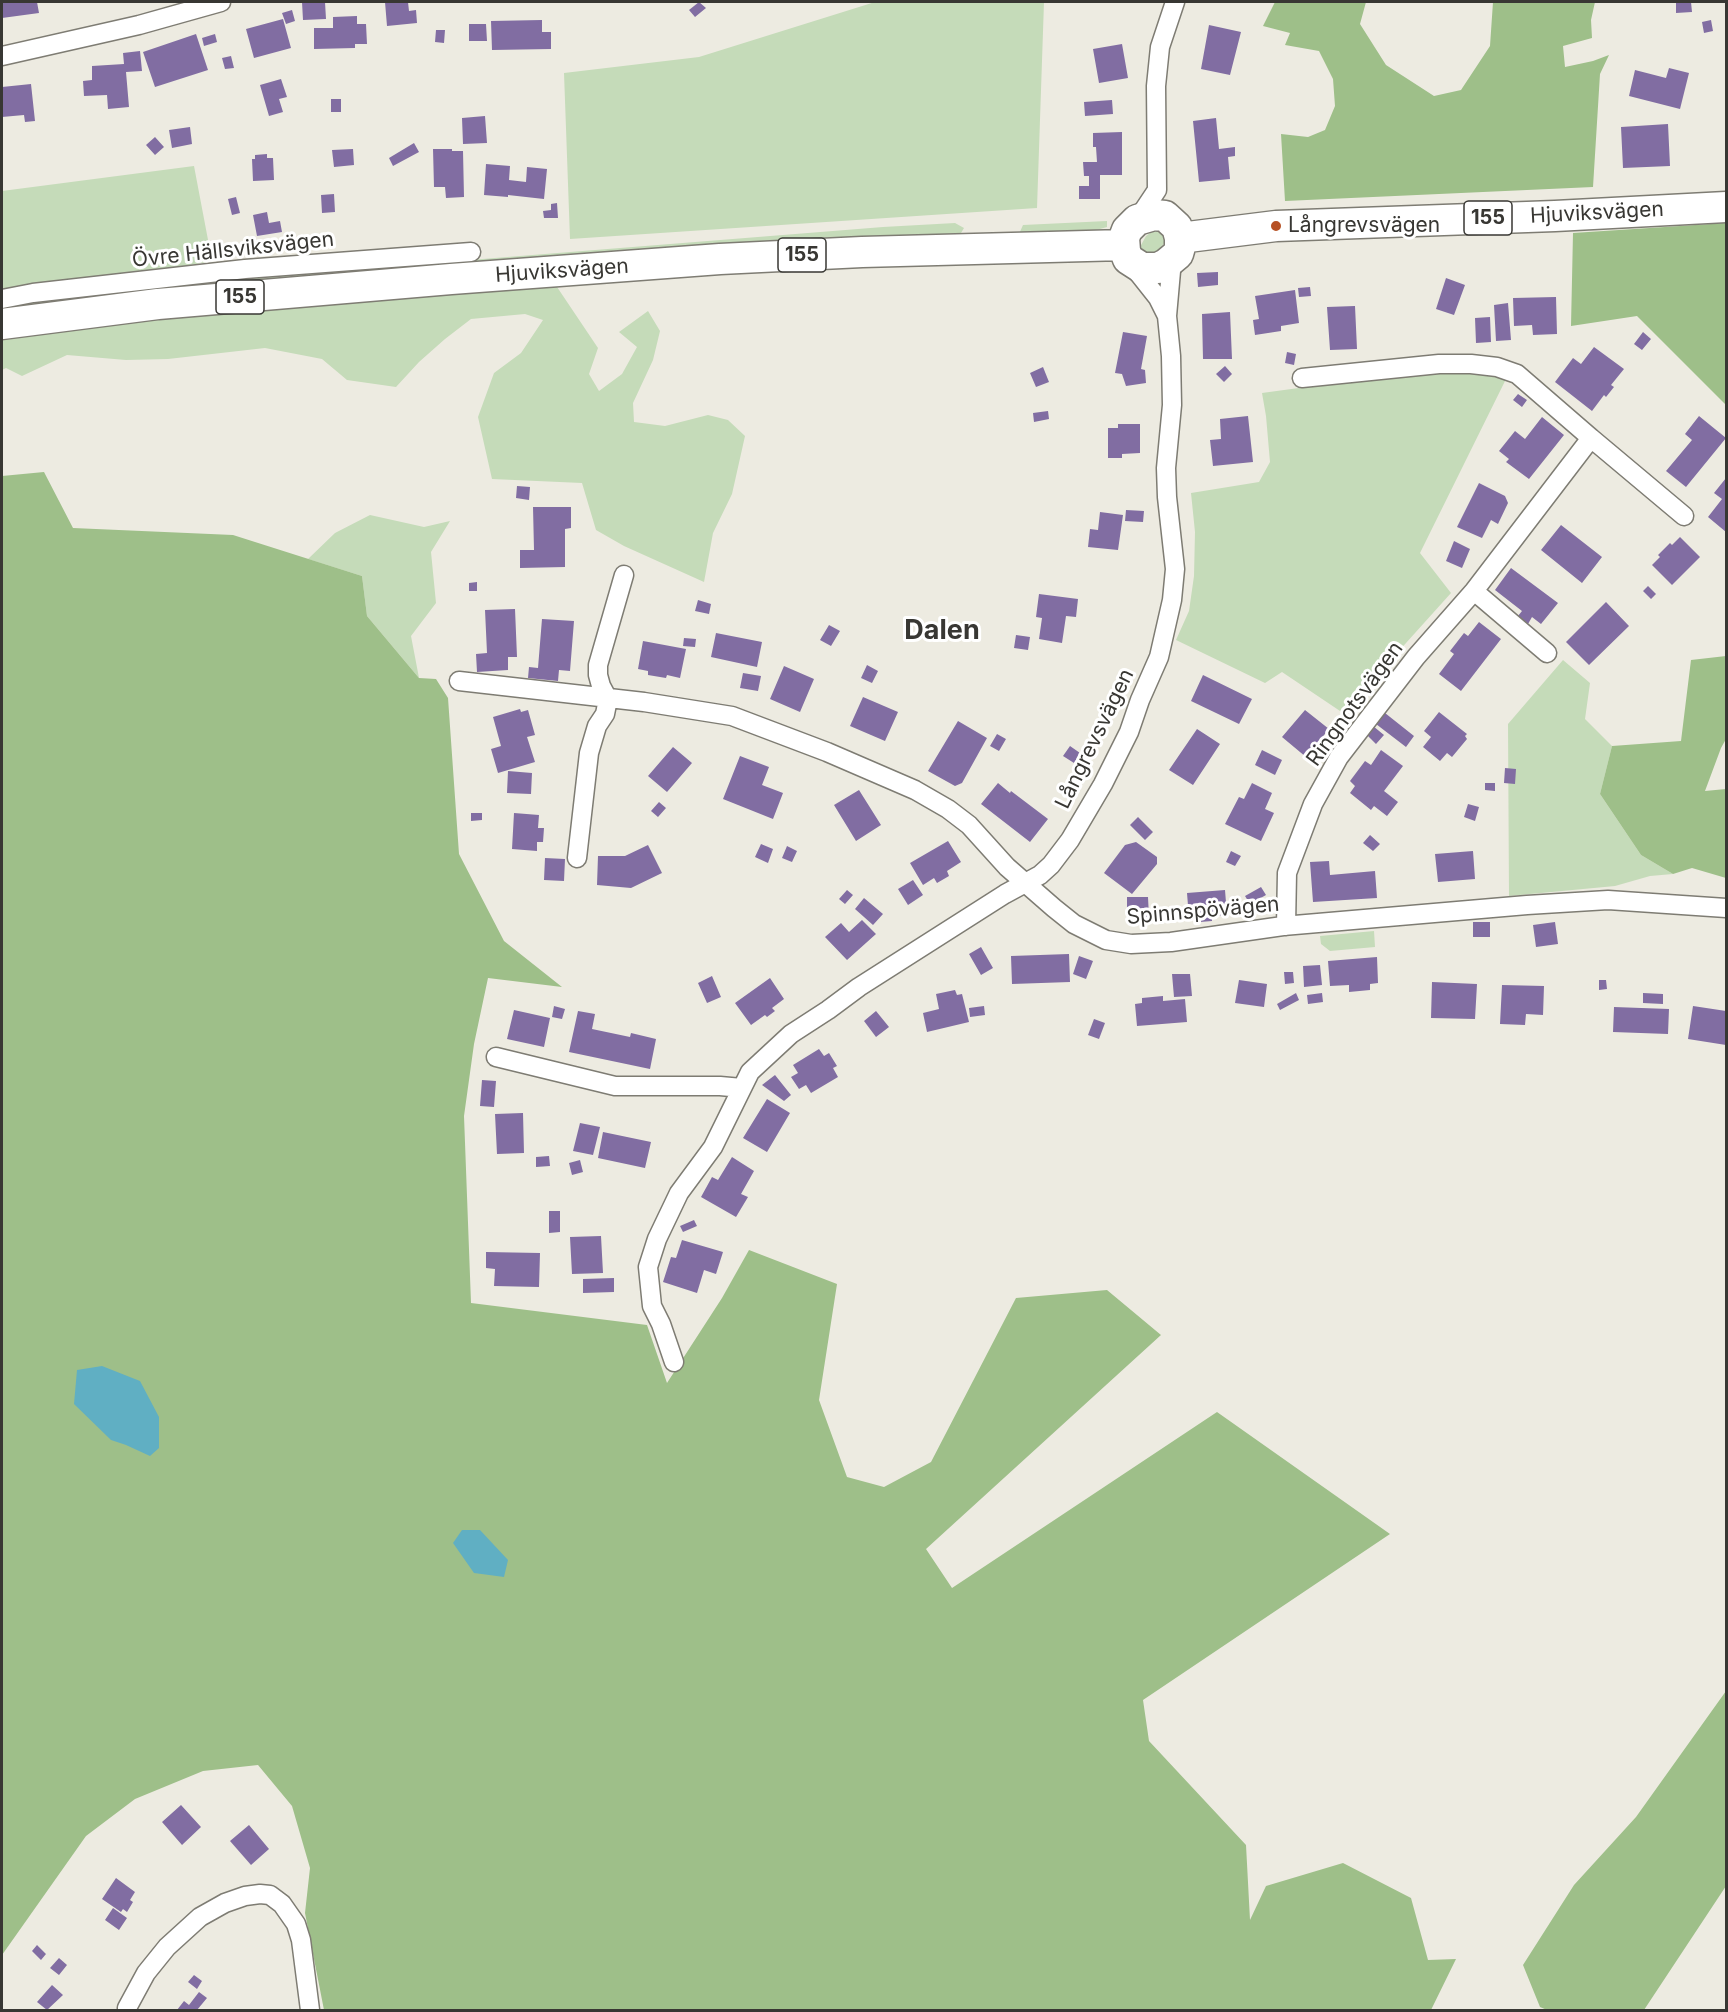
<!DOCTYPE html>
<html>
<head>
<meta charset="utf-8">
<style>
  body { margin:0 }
  #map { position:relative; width:1728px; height:2012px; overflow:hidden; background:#edebe1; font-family:Inter,sans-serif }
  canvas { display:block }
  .frame { position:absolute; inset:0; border:3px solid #383733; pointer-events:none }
</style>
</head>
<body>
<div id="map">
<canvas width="1728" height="2012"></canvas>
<div class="frame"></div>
</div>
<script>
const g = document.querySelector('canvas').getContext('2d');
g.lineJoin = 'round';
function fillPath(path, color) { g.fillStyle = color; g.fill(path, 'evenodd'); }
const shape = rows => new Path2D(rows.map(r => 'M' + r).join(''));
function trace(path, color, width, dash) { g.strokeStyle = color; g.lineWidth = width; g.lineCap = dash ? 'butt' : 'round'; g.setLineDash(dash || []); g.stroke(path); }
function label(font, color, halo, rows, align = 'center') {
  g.font = font + ' Inter,sans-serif'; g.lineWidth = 6; g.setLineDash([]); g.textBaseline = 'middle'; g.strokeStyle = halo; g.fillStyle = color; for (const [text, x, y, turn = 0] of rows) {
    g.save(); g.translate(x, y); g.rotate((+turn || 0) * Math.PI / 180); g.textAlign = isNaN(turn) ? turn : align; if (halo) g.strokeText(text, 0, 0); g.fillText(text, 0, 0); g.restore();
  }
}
const green = shape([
  [875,2,1044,2,1037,208,570,239,564,73,699,57],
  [194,166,212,261,2,299,2,191],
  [1107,221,1107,227,1078,235,1019,234,1023,225],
  [955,223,964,228,961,233,183,287,101,296,2,310,2,305,207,281,883,227],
  [1153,231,1162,233,1165,242,1157,253,1149,256,1141,250,1140,247,1146,236],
  [553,281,598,348,589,374,599,391,622,374,637,347,619,332,648,311,660,331,653,360,633,403,634,422,665,426,708,415,728,420,745,436,732,494,713,533,704,582,624,546,596,530,582,483,492,479,478,417,494,373,521,353,543,320,525,314,471,319,445,339,419,362,396,387,347,380,322,359,265,348,168,359,126,360,67,355,22,376,6,368,2,370,2,333],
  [1486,369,1507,377,1420,553,1451,593,1343,713,1282,672,1265,683,1176,640,1189,611,1194,576,1195,532,1191,493,1259,482,1270,462,1266,416,1262,393,1431,370],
  [370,515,424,527,450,521,431,552,436,603,411,636,419,678,367,616,362,576,308,559,335,533],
  [1563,660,1590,683,1585,719,1612,746,1600,794,1641,855,1673,874,1650,876,1615,886,1509,896,1508,724],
  [1374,931,1375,947,1330,951,1321,944,1320,936]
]);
const forest = shape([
  [1275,2,1366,2,1360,24,1386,65,1434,96,1461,90,1490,46,1493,2,1595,2,1591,20,1592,38,1563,46,1565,67,1593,61,1609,55,1600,74,1593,187,1285,201,1281,134,1308,137,1325,130,1335,106,1333,79,1319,51,1285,45,1290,33,1263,26],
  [1726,223,1726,405,1637,316,1571,326,1573,233],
  [44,472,73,528,233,535,362,576,367,616,419,678,436,679,448,698,459,854,504,941,562,987,488,978,474,1044,464,1116,471,1303,647,1325,667,1383,722,1298,749,1250,837,1284,819,1400,847,1477,884,1487,931,1462,1016,1298,1107,1290,1161,1335,926,1549,952,1588,1217,1412,1390,1534,1143,1700,1149,1741,1246,1845,1250,1920,1266,1886,1343,1863,1411,1898,1428,1960,1456,1959,1431,2010,324,2010,305,1913,310,1868,292,1806,258,1765,203,1771,135,1799,86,1836,2,1955,2,476],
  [1726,656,1726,739,1721,748,1705,791,1726,789,1726,878,1692,868,1673,874,1641,855,1600,794,1612,746,1681,741,1691,660],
  [1726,1691,1726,1886,1644,2010,1547,2010,1540,2007,1523,1965,1574,1885,1636,1817]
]);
const water = shape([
  [102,1366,140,1381,159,1417,159,1448,150,1456,126,1445,111,1440,74,1404,77,1370],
  [462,1530,480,1530,508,1560,504,1577,474,1573,453,1543]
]);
const building = shape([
  [2,2,37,2,39,13,2,18],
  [302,2,325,2,326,19,303,20],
  [385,2,408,2,409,11,416,10,417,23,387,26],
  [699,2,706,8,695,17,689,10],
  [1676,2,1691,2,1692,12,1676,13],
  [292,10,295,21,286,24,282,13],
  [357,16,357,24,366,24,367,44,355,44,355,48,314,49,314,28,333,28,333,17],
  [283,19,291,48,254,58,246,29],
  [542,20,542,32,551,32,551,49,492,50,491,21],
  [1711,20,1713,31,1704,33,1702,22],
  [469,24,486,24,487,41,469,41],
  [1209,25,1241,32,1230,75,1201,69],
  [436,30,445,30,444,43,435,42],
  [196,34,208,70,155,87,143,52],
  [215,34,217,42,204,46,202,38],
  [1122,44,1128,78,1099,83,1093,49],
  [140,51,142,71,126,72,129,107,108,109,107,95,84,96,83,81,92,80,92,66,124,64,123,53],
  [231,56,234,68,225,69,222,58],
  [1669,68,1689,73,1680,109,1629,96,1635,70,1666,78],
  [281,79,287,97,279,99,283,112,269,116,260,85],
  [31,84,35,121,25,122,24,115,2,117,2,87],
  [331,99,341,99,341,112,331,112],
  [1112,100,1113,114,1085,116,1084,102],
  [485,116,487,143,463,144,462,118],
  [1216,118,1219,149,1235,147,1235,156,1228,157,1230,179,1199,182,1193,121],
  [1668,124,1670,166,1623,168,1621,127],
  [190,127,192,144,172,148,169,130],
  [1122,132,1122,175,1100,175,1100,199,1079,199,1079,186,1089,186,1089,176,1084,176,1083,162,1097,162,1096,147,1093,147,1093,133],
  [155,137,164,147,155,155,146,145],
  [414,143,419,152,393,166,389,158],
  [353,149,354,165,334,167,332,150],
  [433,149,452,149,452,151,463,151,464,197,446,198,445,187,434,187],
  [267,154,267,158,273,158,274,180,253,181,252,159,255,159,255,155],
  [486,164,510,166,509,180,526,182,527,167,547,169,544,199,508,195,508,197,484,195],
  [334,194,335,212,322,213,321,195],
  [236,197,240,213,232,215,228,199],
  [557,203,558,218,544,218,543,211,551,210,551,204],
  [267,212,269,223,280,221,282,232,257,236,253,215],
  [1218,272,1218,285,1198,287,1197,273],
  [1446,278,1465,285,1454,315,1436,309],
  [1310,287,1311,296,1299,297,1298,288],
  [1295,290,1299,323,1281,326,1281,331,1255,335,1253,320,1259,319,1255,296],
  [1556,297,1557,334,1533,335,1532,325,1514,326,1513,298],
  [1508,303,1511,340,1496,341,1494,305],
  [1355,306,1357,349,1330,350,1327,307],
  [1230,312,1232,359,1203,359,1202,314],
  [1490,317,1491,342,1476,343,1475,318],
  [1123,332,1147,336,1141,369,1145,370,1146,383,1126,386,1122,374,1115,373],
  [1643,332,1651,339,1642,350,1634,344],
  [1594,347,1624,369,1611,385,1614,387,1606,397,1604,395,1592,411,1555,382,1573,358,1581,364],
  [1287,352,1296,354,1294,365,1285,363],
  [1225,366,1232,374,1224,382,1216,374],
  [1043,367,1049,382,1036,387,1030,373],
  [1518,394,1527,400,1522,407,1513,400],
  [1048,411,1049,419,1034,422,1033,413],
  [1248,416,1253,462,1213,466,1210,440,1221,439,1220,419],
  [1699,416,1726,438,1686,487,1666,471,1692,440,1685,434],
  [1542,417,1564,435,1529,479,1506,462,1509,459,1499,451,1515,431,1525,439],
  [1118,424,1140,424,1140,453,1122,454,1122,458,1108,458,1108,428,1118,428],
  [1726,478,1726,532,1708,517,1722,499,1714,493],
  [1479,483,1505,496,1508,503,1498,524,1491,520,1482,538,1457,527],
  [517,486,530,487,529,500,516,498],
  [533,507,571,507,571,528,565,529,565,567,520,568,520,550,534,550],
  [1126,510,1144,511,1143,522,1125,521],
  [1100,512,1123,515,1118,550,1088,547,1090,529,1098,530],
  [1561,525,1602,557,1582,583,1541,550],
  [1680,537,1700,557,1672,585,1652,565,1660,557,1658,555,1670,543,1672,545],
  [1454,541,1470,549,1462,568,1446,561],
  [1511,568,1558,603,1541,624,1532,617,1528,624,1518,616,1522,611,1495,590],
  [477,582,477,591,469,591,469,583],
  [1648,586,1656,594,1651,599,1643,591],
  [1039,594,1078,599,1076,617,1066,616,1062,643,1039,639,1042,618,1036,617],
  [698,600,711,604,709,614,695,611],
  [1606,602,1629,626,1589,665,1566,642],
  [515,609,517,657,508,657,508,670,477,672,476,654,487,653,485,610],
  [542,619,574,621,570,671,559,670,558,681,528,678,529,667,538,668],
  [1479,622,1501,639,1461,691,1439,674,1454,654,1450,651,1464,633,1468,636],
  [829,625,840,631,831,646,820,640],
  [716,633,762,642,757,667,711,657],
  [1016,635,1030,637,1028,650,1014,648],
  [684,638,696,639,695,647,683,646],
  [643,641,686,649,680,678,667,675,666,678,648,675,648,671,638,669],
  [867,665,878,671,872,683,861,678],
  [784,666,814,679,800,712,770,699],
  [743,673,761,676,758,691,740,688],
  [1203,675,1252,699,1239,724,1191,701],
  [863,697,898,712,885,741,850,726],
  [520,709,521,712,528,710,535,735,527,737,535,762,498,773,491,749,501,746,493,717],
  [1305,710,1329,729,1306,757,1282,737],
  [1439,712,1467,734,1465,736,1467,739,1452,757,1447,753,1440,761,1423,747,1431,737,1424,731],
  [1385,713,1414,736,1406,747,1376,724],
  [958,721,987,738,962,783,955,786,928,771],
  [1373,726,1384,735,1376,744,1366,734],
  [1197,729,1220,744,1193,785,1169,770],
  [997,734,1006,739,999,751,990,746],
  [1070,746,1080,753,1074,763,1063,756],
  [673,747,692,763,667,792,648,776],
  [1262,750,1282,760,1275,775,1255,765],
  [1381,750,1403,766,1384,791,1398,802,1387,816,1374,806,1371,810,1350,793,1355,786,1350,781,1365,761,1371,765],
  [740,756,769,767,762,785,783,793,773,819,723,799],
  [1505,768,1516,769,1515,784,1504,783],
  [508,771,532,773,531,794,507,793],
  [998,783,1010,793,1011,791,1048,819,1030,842,981,804],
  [1252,783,1272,793,1265,809,1274,813,1261,841,1225,824,1239,797,1244,799],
  [1485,783,1495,783,1495,791,1485,790],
  [859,790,881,825,856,841,834,805],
  [659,802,666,808,658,817,651,811],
  [1468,804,1479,807,1475,821,1464,817],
  [471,813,482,813,482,820,471,821],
  [514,813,539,815,538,828,544,828,543,842,537,842,537,851,512,849],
  [1138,817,1153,832,1145,840,1130,825],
  [1370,835,1380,844,1373,851,1363,843],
  [948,841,961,862,947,871,949,876,937,883,934,878,923,885,910,863],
  [1136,842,1157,857,1157,864,1132,894,1104,873,1125,845],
  [761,844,773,849,768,863,755,857],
  [648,845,662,873,631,888,597,885,598,856,625,856],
  [787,846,797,851,792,862,782,858],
  [1231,851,1241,856,1235,866,1226,862],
  [1473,851,1475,879,1438,882,1435,854],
  [545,858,565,859,564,881,544,880],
  [1329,861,1330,875,1375,871,1377,898,1313,902,1310,862],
  [913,880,923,895,908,905,898,889],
  [1261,887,1266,895,1250,904,1245,896],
  [847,890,853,895,845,904,839,899],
  [1225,890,1227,915,1212,916,1212,921,1200,922,1200,917,1189,918,1187,893],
  [1127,897,1148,897,1149,917,1127,917],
  [864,898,883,914,873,925,855,909],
  [862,920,876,934,847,960,825,937,841,923,849,932],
  [1473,922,1490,922,1490,937,1473,937],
  [1555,922,1558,944,1536,947,1533,925],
  [981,947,993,968,981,975,969,954],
  [1069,954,1070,982,1012,984,1011,956],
  [1079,956,1093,961,1086,979,1073,974],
  [1377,957,1378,983,1370,984,1370,990,1349,992,1349,985,1330,986,1328,961],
  [1320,965,1322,985,1304,987,1303,966],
  [1284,972,1293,972,1294,983,1285,984],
  [1172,974,1190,974,1192,996,1174,997],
  [712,976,721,997,707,1003,698,983],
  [770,978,784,999,772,1008,775,1011,767,1017,765,1015,751,1025,735,1003],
  [1239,980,1267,984,1264,1007,1235,1003],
  [1599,980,1606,980,1607,989,1599,990],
  [1432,982,1477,984,1475,1019,1431,1018],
  [1502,985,1544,986,1543,1015,1526,1014,1525,1025,1500,1024],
  [955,990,957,995,962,994,969,1022,927,1032,923,1013,939,1009,936,994],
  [1296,993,1299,1000,1280,1010,1277,1004],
  [1322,993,1323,1002,1308,1004,1307,995],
  [1643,993,1663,994,1663,1004,1643,1003],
  [1163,996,1163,1001,1185,999,1187,1022,1137,1026,1135,1004,1142,1003,1142,998],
  [554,1006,565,1009,562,1019,552,1017],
  [984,1006,985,1015,970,1017,969,1008],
  [1693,1006,1726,1011,1726,1045,1688,1039],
  [1614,1007,1669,1009,1668,1034,1613,1032],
  [514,1010,550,1018,544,1047,507,1039],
  [578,1011,595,1014,592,1029,630,1037,631,1033,656,1039,650,1069,569,1052],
  [876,1011,889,1027,876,1037,864,1021],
  [1094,1019,1105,1023,1099,1039,1088,1035],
  [819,1049,824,1056,829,1053,837,1066,833,1068,838,1077,811,1093,806,1085,799,1089,791,1077,798,1073,793,1065],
  [775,1075,791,1095,784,1101,762,1085],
  [482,1080,496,1081,494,1107,480,1106],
  [767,1099,790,1113,767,1152,743,1138],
  [523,1113,524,1153,497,1154,495,1114],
  [580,1123,600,1127,593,1155,573,1151],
  [603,1132,651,1142,645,1168,598,1158],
  [549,1156,550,1166,536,1167,536,1157],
  [732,1157,754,1171,741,1194,748,1197,736,1217,701,1197,712,1177,718,1180],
  [580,1160,583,1172,572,1175,569,1163],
  [549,1211,560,1211,560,1232,549,1233],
  [694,1220,697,1226,683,1232,680,1226],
  [601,1236,603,1273,572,1274,570,1237],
  [682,1240,723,1252,716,1274,704,1270,697,1293,663,1282,671,1257,676,1258],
  [486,1252,540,1253,539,1287,494,1286,495,1269,486,1268],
  [614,1278,614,1292,583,1293,583,1279],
  [181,1805,201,1827,182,1845,162,1822],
  [249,1825,269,1849,251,1865,230,1841],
  [116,1878,135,1892,130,1900,133,1902,127,1912,123,1909,121,1912,102,1899],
  [113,1908,127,1918,119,1930,105,1920],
  [37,1945,46,1954,41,1960,32,1951],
  [59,1958,67,1965,59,1975,50,1968],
  [194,1975,202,1981,197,1989,188,1982],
  [52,1985,63,1995,47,2010,37,2002],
  [199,1992,207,1998,197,2010,177,2010,184,2001,189,2005]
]);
const street = shape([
  [2,56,139,25,221,2],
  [1137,220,1157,190,1156,86,1160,47,1175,2],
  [1134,265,1139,274,1158,298,1167,316],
  [2,299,33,293,245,269,471,252],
  [1591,438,1684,516],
  [1474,591,1547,653],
  [459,681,644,702,732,716,827,752,915,790,948,809,969,825,1007,867,1054,908,1074,924,1106,940,1131,944,1171,942,1283,926,1527,905,1608,900,1726,908],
  [577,858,589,753,597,726,605,714,608,699,601,686,598,675,598,665,624,575],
  [1286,926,1287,873,1313,804,1339,757,1416,657,1474,591,1591,438,1517,374,1497,367,1471,364,1439,364,1302,378],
  [496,1057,615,1086,720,1086,742,1088],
  [674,1362,661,1324,652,1306,648,1267,657,1239,679,1193,713,1147,750,1072,791,1034,828,1010,859,987,1005,894,1040,875,1051,865,1070,840,1103,784,1129,732,1140,700,1159,657,1172,600,1175,569,1167,497,1166,468,1172,405,1171,356,1167,316,1172,260],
  [127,2008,146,1973,167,1947,200,1917,225,1903,245,1896,260,1894,270,1895,282,1904,296,1924,301,1940,310,2010]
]);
const primary = shape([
  [1154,215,1165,216,1177,227,1180,238,1180,247,1178,254,1166,264,1158,268,1142,268,1128,259,1125,251,1124,238,1127,230,1137,220,1154,215],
  [1180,238,1276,226,1555,216,1726,207],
  [2,324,158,304,451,279,720,259,862,252,1124,245]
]);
const markers = [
  [1276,226,6,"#b65023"]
];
const shields = [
  [1488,218,48],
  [802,255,48],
  [240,297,48]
];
const shieldNames = [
  ["155",1488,218],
  ["155",802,255],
  ["155",240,297]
];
const streetNames = [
  ["Hjuviksvägen",1597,213,-3],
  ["Övre Hällsviksvägen",233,250,-6],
  ["Hjuviksvägen",562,271,-4],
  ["Ringnotsvägen",1355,704,-54],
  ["Långrevsvägen",1095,739,-64],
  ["Spinnspövägen",1203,911,-5]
];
const poiNames = [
  ["Långrevsvägen",1288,226]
];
const districtNames = [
  ["Dalen",942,631]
];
fillPath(green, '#c5dbb9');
fillPath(forest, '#9ebf89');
fillPath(water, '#60afc3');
fillPath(building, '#816da2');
trace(street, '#7e7c73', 21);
trace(primary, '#7e7c73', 33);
trace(street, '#fff', 18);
trace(primary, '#fff', 30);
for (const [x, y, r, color] of markers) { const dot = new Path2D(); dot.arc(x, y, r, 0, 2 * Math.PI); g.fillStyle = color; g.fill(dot); trace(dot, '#fff', 2); }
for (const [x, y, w] of shields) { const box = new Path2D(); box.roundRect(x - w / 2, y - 17, w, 34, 4.5); g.fillStyle = '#fff'; g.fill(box); trace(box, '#383733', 1.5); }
label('bold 20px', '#383733', null, shieldNames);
label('21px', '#383733', '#fff', streetNames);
label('21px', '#383733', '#fff', poiNames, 'left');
label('bold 27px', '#383733', '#fff', districtNames);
</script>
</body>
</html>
